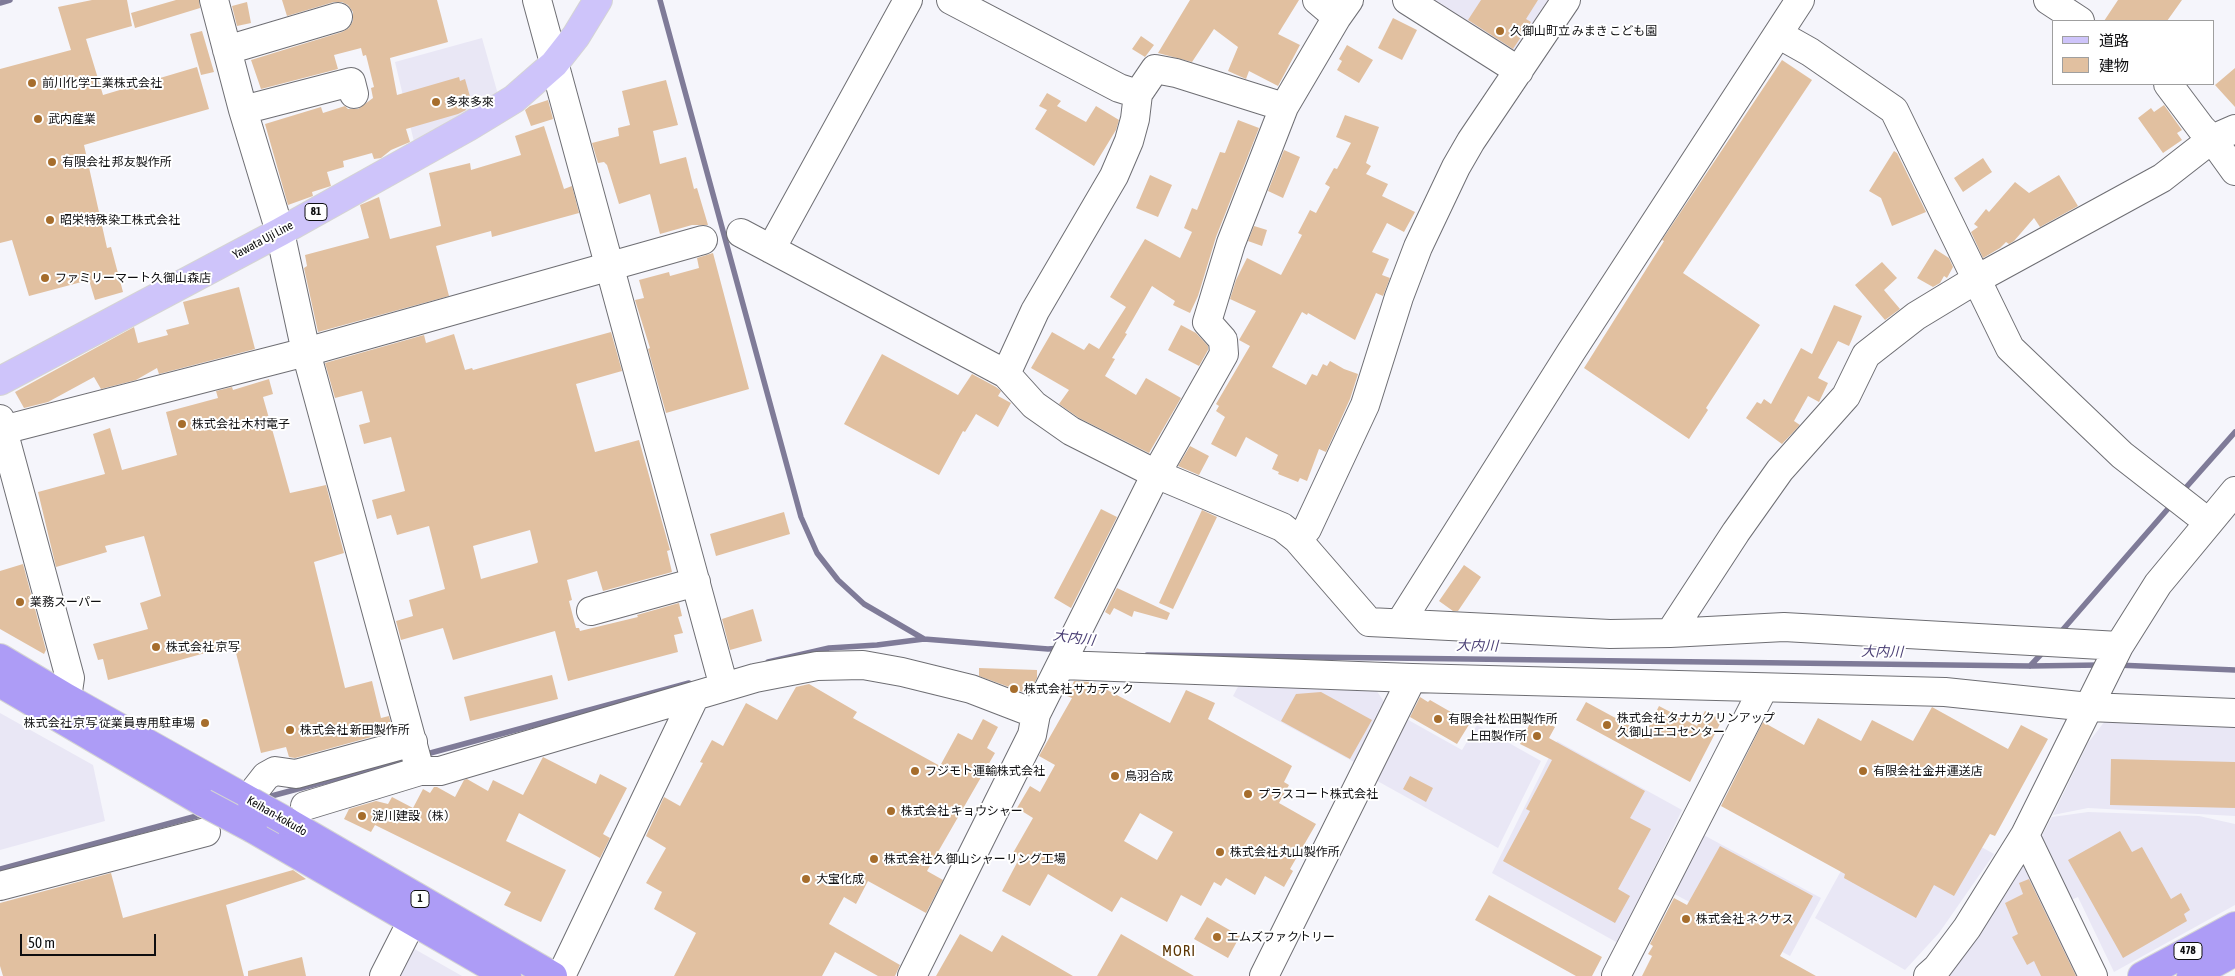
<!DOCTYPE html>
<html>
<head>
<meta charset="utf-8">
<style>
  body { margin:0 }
  #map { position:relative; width:2235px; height:976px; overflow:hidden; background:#f5f5fb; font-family:"Asap Condensed","Noto Sans JP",sans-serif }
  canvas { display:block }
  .legend { position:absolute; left:2052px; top:20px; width:162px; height:65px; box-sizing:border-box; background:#fff; border:1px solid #9f9f9f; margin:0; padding:6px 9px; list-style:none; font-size:15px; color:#0e0e10 }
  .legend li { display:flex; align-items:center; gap:10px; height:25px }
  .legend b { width:25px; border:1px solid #9f9f9f }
  .scale { position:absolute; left:20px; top:934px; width:136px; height:22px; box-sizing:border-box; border:2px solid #0e0e10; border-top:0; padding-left:6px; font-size:15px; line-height:18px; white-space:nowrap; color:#0e0e10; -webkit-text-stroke:4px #fff; paint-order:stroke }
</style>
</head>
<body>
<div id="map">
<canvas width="2235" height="976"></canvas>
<ul class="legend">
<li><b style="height:6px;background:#cec4fa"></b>道路</li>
<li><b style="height:14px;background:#e1c0a0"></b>建物</li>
</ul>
<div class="scale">50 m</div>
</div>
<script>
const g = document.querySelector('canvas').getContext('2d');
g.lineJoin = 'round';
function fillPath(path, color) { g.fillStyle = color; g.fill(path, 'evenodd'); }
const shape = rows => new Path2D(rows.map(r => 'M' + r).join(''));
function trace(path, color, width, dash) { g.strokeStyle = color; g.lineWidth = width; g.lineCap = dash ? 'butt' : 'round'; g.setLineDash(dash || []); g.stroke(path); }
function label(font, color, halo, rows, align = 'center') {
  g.font = font + ' "Asap Condensed","Noto Sans JP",sans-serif'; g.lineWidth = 4; g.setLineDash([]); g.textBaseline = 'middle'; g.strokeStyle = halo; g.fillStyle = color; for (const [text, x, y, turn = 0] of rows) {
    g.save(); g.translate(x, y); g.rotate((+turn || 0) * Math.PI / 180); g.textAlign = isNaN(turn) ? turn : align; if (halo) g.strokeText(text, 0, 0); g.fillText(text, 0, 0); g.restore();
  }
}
const built = shape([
  [1416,0,1555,0,1515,61],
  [482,38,499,98,415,146,395,62],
  [1241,681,1376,690,1385,703,1354,762,1233,696],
  [0,713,93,765,105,821,0,850],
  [1403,717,1462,750,1477,725,1541,761,1498,848,1372,778],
  [2105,721,2235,727,2235,816,2088,808,2053,815,2088,743],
  [1557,741,1682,810,1618,943,1492,873],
  [1884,793,1994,854,1939,933,1905,970,1815,918],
  [2088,812,2199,816,2235,824,2235,905,2114,972,2078,897,2066,902,2037,845,2052,817],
  [1698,832,1821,898,1790,956,1667,890],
  [2029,857,2088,976,1948,976,1977,939],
  [411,947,462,976,396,976]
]);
const stream = shape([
  [660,0,801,517,817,553,838,580,864,604,924,639],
  [0,3,10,0],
  [2182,492,2235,432],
  [2059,634,2173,503],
  [1147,655,2030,666,2101,665],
  [768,662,829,648,877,645,924,639,1048,649,1061,648],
  [2117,665,2235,670],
  [2030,666,2045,650],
  [423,755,689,683],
  [264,798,409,759],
  [0,869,204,814]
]);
const building = shape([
  [92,0,127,0,132,26,86,39,103,95,197,67,209,109,84,145,107,248,111,247,123,292,95,300,89,280,29,296,12,240,0,243,0,69,71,50,58,7],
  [176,0,199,0,200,8,135,28,131,13],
  [282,0,437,0,448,42,390,58,397,95,459,77,460,81,465,79,471,100,463,102,466,110,458,114,406,129,410,142,391,150,381,158,374,159,372,153,343,161,344,167,327,172,331,186,312,192,313,196,288,205,265,124,321,107,323,113,345,106,348,109,358,109,373,98,371,88,374,87,366,55,363,56,361,48,334,55,338,69,261,89,251,60,342,32,349,28,353,21,353,12,348,5,342,2,334,2,287,16],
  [1190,0,1299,0,1278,34,1300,45,1278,86,1249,71,1246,79,1228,71,1238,47,1214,29,1192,62,1158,53],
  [1481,0,1538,0,1526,19,1531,22,1513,49,1468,20],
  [2118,0,2182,0,2167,21,2104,21],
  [247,2,251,23,237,26,232,6],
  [1393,18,1417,30,1402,60,1378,48],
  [202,31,214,72,201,75,190,34],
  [1141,36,1154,45,1145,57,1132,49],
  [1347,45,1373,60,1359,83,1337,70,1342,61,1339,59],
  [1782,60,1812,80,1683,273,1760,325,1706,408,1708,410,1689,439,1584,368,1664,241,1662,240],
  [2235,68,2235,107,2215,85],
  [666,80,678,125,653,131,660,164,686,157,694,189,697,188,708,225,692,225,660,234,650,194,619,204,607,165,604,162,598,163,592,143,619,136,618,128,630,125,622,91],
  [1047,93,1061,101,1057,106,1086,122,1096,106,1119,120,1116,130,1094,166,1035,129,1047,110,1039,106],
  [548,100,553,119,531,126,525,110,530,106],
  [2164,105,2182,130,2177,133,2182,140,2163,153,2138,118,2151,108,2154,112],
  [1345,115,1379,127,1366,163,1371,166,1366,174,1388,184,1382,196,1415,212,1404,232,1387,223,1372,252,1389,259,1382,275,1390,278,1383,296,1376,293,1355,340,1308,313,1307,315,1302,312,1272,367,1306,385,1312,374,1317,376,1323,364,1327,366,1330,361,1344,369,1358,374,1350,399,1326,452,1319,449,1307,481,1300,478,1298,482,1278,474,1279,472,1272,469,1278,455,1246,437,1236,457,1211,444,1225,417,1216,411,1219,406,1216,404,1250,346,1239,340,1256,311,1230,299,1236,280,1247,258,1281,275,1302,235,1298,233,1310,210,1316,213,1330,187,1325,184,1334,168,1337,169,1351,143,1336,137],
  [1238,120,1259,128,1216,237,1198,296,1190,313,1173,305,1175,301,1152,286,1125,333,1127,334,1112,358,1115,359,1105,376,1136,395,1146,378,1181,398,1149,453,1079,418,1059,404,1069,390,1031,368,1052,332,1084,350,1089,343,1099,349,1126,307,1110,297,1145,239,1180,258,1192,232,1184,228,1192,208,1197,210,1220,152,1225,153],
  [544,126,564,189,572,186,579,213,492,237,491,231,436,246,449,296,318,332,304,268,307,266,305,255,369,238,360,205,379,197,390,239,441,226,429,173,470,163,471,170,521,155,515,136],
  [1284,150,1300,157,1283,198,1268,191],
  [1894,151,1897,153,1926,212,1892,226,1881,198,1869,191],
  [1983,158,1992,172,1963,192,1954,178],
  [1150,175,1172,185,1158,217,1136,208],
  [2059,175,2078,206,2040,227,2034,218,2014,241,2009,244,2006,242,2000,248,1983,258,1971,232,1978,227,1974,224,1986,209,1989,212,2015,182,2029,193],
  [1254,226,1267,230,1262,246,1248,241],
  [1935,249,1949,258,1953,267,1947,278,1944,276,1940,283,1933,287,1917,278],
  [713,253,749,389,666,413,648,349,650,348,635,300,644,298,639,280,669,272,670,276,699,268,697,258],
  [1882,262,1897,278,1884,290,1900,309,1885,320,1855,285],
  [239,287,255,349,159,374,157,368,136,380,101,389,94,377,48,402,24,408,15,392,134,327,138,343,168,335,166,330,189,324,183,302],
  [1834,305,1862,316,1849,346,1838,341,1818,378,1828,383,1819,402,1808,396,1794,421,1800,425,1782,444,1746,418,1757,402,1761,404,1764,399,1771,404,1801,348,1812,354],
  [1181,325,1196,333,1208,346,1208,350,1199,366,1168,350],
  [611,332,622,371,576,384,595,452,639,440,670,550,667,551,672,572,603,591,597,571,567,580,572,600,569,601,576,628,579,628,580,631,638,617,637,615,679,603,682,616,678,617,683,633,674,635,678,652,568,681,555,631,453,660,443,628,401,640,396,621,413,616,409,600,445,589,429,526,397,535,391,515,377,519,372,500,405,491,391,437,364,444,359,425,370,422,362,391,335,398,325,363,424,335,426,343,454,334,465,370,472,368,473,370],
  [530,530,538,562,537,563,481,579,473,546],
  [882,354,958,395,972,374,996,387,1001,391,998,396,1011,403,998,427,976,414,965,432,963,431,939,475,844,424],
  [269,379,273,394,263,397,290,493,326,485,344,553,314,562,345,688,372,681,381,718,389,716,393,731,295,758,289,757,286,747,261,753,234,645,108,680,103,659,98,660,93,644,148,629,140,603,161,596,144,536,105,546,107,552,56,567,38,492,105,474,93,434,110,428,122,470,177,455,166,412,218,398,216,391,232,387,233,390],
  [1190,446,1209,456,1199,475,1178,466],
  [1101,509,1117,517,1071,608,1054,598],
  [1202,510,1217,517,1173,609,1159,603],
  [784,512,790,534,716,556,710,534],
  [23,564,46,650,44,654,0,629,0,571],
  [1464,565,1481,577,1458,611,1453,611,1439,601],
  [1117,588,1170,613,1167,620,1134,611,1132,617,1114,608,1110,615,1105,612],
  [753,609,762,641,730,650,722,619],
  [979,668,1037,670,1037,678,1028,694,979,676],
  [552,675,558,699,470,721,464,697],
  [1074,681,1092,682,1170,723,1186,690,1215,703,1208,719,1292,766,1284,782,1289,785,1279,803,1316,824,1290,869,1293,871,1284,887,1265,876,1255,895,1226,878,1221,886,1214,882,1201,906,1181,895,1167,922,1121,897,1112,912,1048,874,1030,906,1002,891,1020,857,1013,853,1033,818,1017,808,1030,786,1040,792,1055,765,1039,756,1072,698,1067,696],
  [1140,813,1173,832,1157,860,1124,841],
  [809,684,857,712,853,718,940,766,958,733,972,740,983,719,998,727,987,748,995,753,927,871,943,880,926,913,868,881,856,904,844,897,829,924,900,965,895,976,878,976,835,952,822,976,674,976,696,933,654,909,662,892,646,883,666,848,646,836,664,797,680,806,703,763,700,762,712,740,723,746,746,703,777,720,796,687],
  [1321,692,1372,720,1350,759,1281,721,1296,694],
  [1420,697,1428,702,1430,700,1470,723,1457,744,1410,717],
  [1586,702,1645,734,1659,706,1697,726,1705,711,1722,720,1690,782,1576,720],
  [1932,707,2008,749,2021,725,2048,739,1995,836,1990,834,1954,896,1934,885,1916,918,1844,878,1845,874,1721,806,1763,722,1804,745,1818,718,1861,741,1872,720,1913,741],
  [1533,717,1555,727,1549,738,1645,791,1630,818,1651,829,1618,889,1630,896,1615,923,1503,861,1530,811,1526,809,1552,760,1520,744],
  [543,757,596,784,600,774,627,788,603,834,610,838,600,858,519,813,506,841,566,870,541,922,504,905,511,892,375,825,371,832,344,819,349,809,376,801,388,804,392,797,413,808,423,789,430,793,434,787,437,787,455,797,464,780,467,779,488,791,493,780,523,795],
  [2111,759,2235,762,2235,808,2110,805],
  [1410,776,1433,788,1426,802,1403,789],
  [2120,831,2132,852,2142,847,2171,899,2181,893,2190,910,2184,914,2187,921,2123,958,2068,860],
  [1720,846,1813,896,1780,956,1816,976,1642,976,1652,956,1648,954,1653,946,1650,944,1674,898,1687,905],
  [293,870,306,879,226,905,244,976,3,976,0,966,0,903,111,873,123,918],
  [2029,879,2076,976,2041,976,2034,961,2027,965,2012,937,2018,934,2005,903,2023,894,2019,883],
  [1489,895,1602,957,1592,976,1576,976,1475,920],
  [1207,917,1240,936,1228,958,1194,939],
  [960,934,992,952,1002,935,1073,976,936,976],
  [1121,934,1194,976,1097,976],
  [302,957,306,976,248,976,248,971]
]);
const minor = shape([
  [214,0,243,110,280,232,306,352,420,771],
  [537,0,724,687],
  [951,0,1119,88,1138,94],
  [1317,0,1337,17],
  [1407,0,1519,71],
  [2048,0,2080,21],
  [1778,34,1810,52,1894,110,2010,348,2122,455,2208,522],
  [227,50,338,17],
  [2168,84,2201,128,2212,139,2235,171],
  [1284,107,1176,73,1155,69,1138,94,1135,119,1129,141,1114,176,1035,311,1006,374,1034,405,1071,431,1156,474,1282,527,1297,539,1369,622,1610,634,1670,633,1784,627,2119,646],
  [243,110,351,82,354,94],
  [741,233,1006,374],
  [771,249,908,0],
  [0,419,70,678,67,698],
  [3,430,306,352,703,240],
  [1297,539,1307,529,1365,405,1399,297,1418,247,1456,167,1471,141,1566,0],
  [591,611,696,582],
  [1400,623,1571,352,1800,0],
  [1670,633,1736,532,1780,470,1846,396,1866,355,1916,316,1977,279,2162,178,2212,139,2235,129],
  [1061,665,1412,678,1945,692,2089,707,2235,713],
  [1036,714,1156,474,1224,354,1223,340,1207,322,1231,243,1284,107,1337,17,1349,0],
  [248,799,266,776,275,771,296,774,413,742],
  [305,806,420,771,440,771,755,678,817,666,863,665,902,672,971,689,1036,714,1032,735,912,976],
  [2025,835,2093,976],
  [0,886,206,832],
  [384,976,412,921],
  [561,976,695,696],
  [1264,976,1412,678],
  [1616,976,1763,689],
  [1928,976,1937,968,1967,928,2025,835,2119,646,2158,584,2235,491]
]);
const major = shape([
  [0,381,280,232,468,127,514,99,554,64,576,36,598,0]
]);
const highway = shape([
  [0,658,67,698,252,802],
  [0,683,204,803],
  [286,821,553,976],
  [253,829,507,976],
  [2142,976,2235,926],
  [2191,976,2235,952]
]);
const highwayBridge = shape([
  [252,802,286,821],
  [204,803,253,829]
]);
const markers = [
  [1500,31,5,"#a66d2c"],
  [32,83,5,"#a66d2c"],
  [436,102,5,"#a66d2c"],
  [38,119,5,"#a66d2c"],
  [52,162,5,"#a66d2c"],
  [50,220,5,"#a66d2c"],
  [45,278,5,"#a66d2c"],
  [182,424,5,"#a66d2c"],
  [20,602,5,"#a66d2c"],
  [156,647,5,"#a66d2c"],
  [1014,689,5,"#a66d2c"],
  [1438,719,5,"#a66d2c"],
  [205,723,5,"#a66d2c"],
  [1607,725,5,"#a66d2c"],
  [290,730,5,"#a66d2c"],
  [1537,736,5,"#a66d2c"],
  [915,771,5,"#a66d2c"],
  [1863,771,5,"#a66d2c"],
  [1115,776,5,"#a66d2c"],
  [1248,794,5,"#a66d2c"],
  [891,811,5,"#a66d2c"],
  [362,816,5,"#a66d2c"],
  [1220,852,5,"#a66d2c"],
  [874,859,5,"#a66d2c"],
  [806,879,5,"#a66d2c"],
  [1686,919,5,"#a66d2c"],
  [1217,937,5,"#a66d2c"]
];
const shields = [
  [316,212,22],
  [420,899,18],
  [2188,951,28]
];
const shieldNames = [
  ["81",316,212],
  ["1",420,899],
  ["478",2188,951]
];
const poiNames = [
  ["久御山町立 みまき こども園",1510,31],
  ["前川化学工業株式会社",42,83],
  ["多來多來",446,102],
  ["武内産業",48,119],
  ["有限会社 邦友製作所",62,162],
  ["昭栄特殊染工株式会社",60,220],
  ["ファミリーマート久御山森店",55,278],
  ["株式会社 木村電子",192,424],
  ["業務スーパー",30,602],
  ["株式会社 京写",166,647],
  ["株式会社 サカテック",1024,689],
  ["株式会社 タナカクリンアップ",1617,718],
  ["久御山エコセンター",1617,732],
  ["有限会社 松田製作所",1448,719],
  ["株式会社 京写 従業員専用駐車場",195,723,"right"],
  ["株式会社 新田製作所",300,730],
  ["上田製作所",1527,736,"right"],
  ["フジモト運輸株式会社",925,771],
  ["有限会社 金井運送店",1873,771],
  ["鳥羽合成",1125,776],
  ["プラスコート株式会社",1258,794],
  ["株式会社 キョウシャー",901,811],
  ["淀川建設（株）",372,816],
  ["株式会社 丸山製作所",1230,852],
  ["株式会社 久御山シャーリング工場",884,859],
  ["大宝化成",816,879],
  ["株式会社 ネクサス",1696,919],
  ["エムズファクトリー",1227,937]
];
const streetNames = [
  ["Yawata Uji Line",263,240,-28],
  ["Keihan-kokudo",277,816,30]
];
const waterNames = [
  ["大内川",1074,638,8],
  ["大内川",1477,646,1],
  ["大内川",1882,652,1]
];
const quarterNames = [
  ["MORI",1179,951]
];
fillPath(built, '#e9e7f5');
trace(stream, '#7f7b98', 5.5);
fillPath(building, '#e1c0a0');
trace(minor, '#6e6e73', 30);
trace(major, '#d4d4d4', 30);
trace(highway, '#d4d4d4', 30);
trace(minor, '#fff', 28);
trace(major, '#cec4fa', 28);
trace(highway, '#ad9cf6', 28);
trace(highwayBridge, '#d4d4d4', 30, []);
trace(highwayBridge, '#ad9cf6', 28);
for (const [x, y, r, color] of markers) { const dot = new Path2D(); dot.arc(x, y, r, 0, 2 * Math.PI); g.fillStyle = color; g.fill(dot); trace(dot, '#fff', 2); }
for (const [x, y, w] of shields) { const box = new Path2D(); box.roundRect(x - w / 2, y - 8.5, w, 17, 4); g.fillStyle = '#fff'; g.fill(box); trace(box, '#0e0e10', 1); }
label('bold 11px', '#0e0e10', null, shieldNames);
label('12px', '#0e0e10', '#fff', poiNames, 'left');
label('12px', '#0e0e10', '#fff', streetNames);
label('italic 14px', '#4b4075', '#fff', waterNames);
g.letterSpacing = '1px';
label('15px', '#5b3503', '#fff', quarterNames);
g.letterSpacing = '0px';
</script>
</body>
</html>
